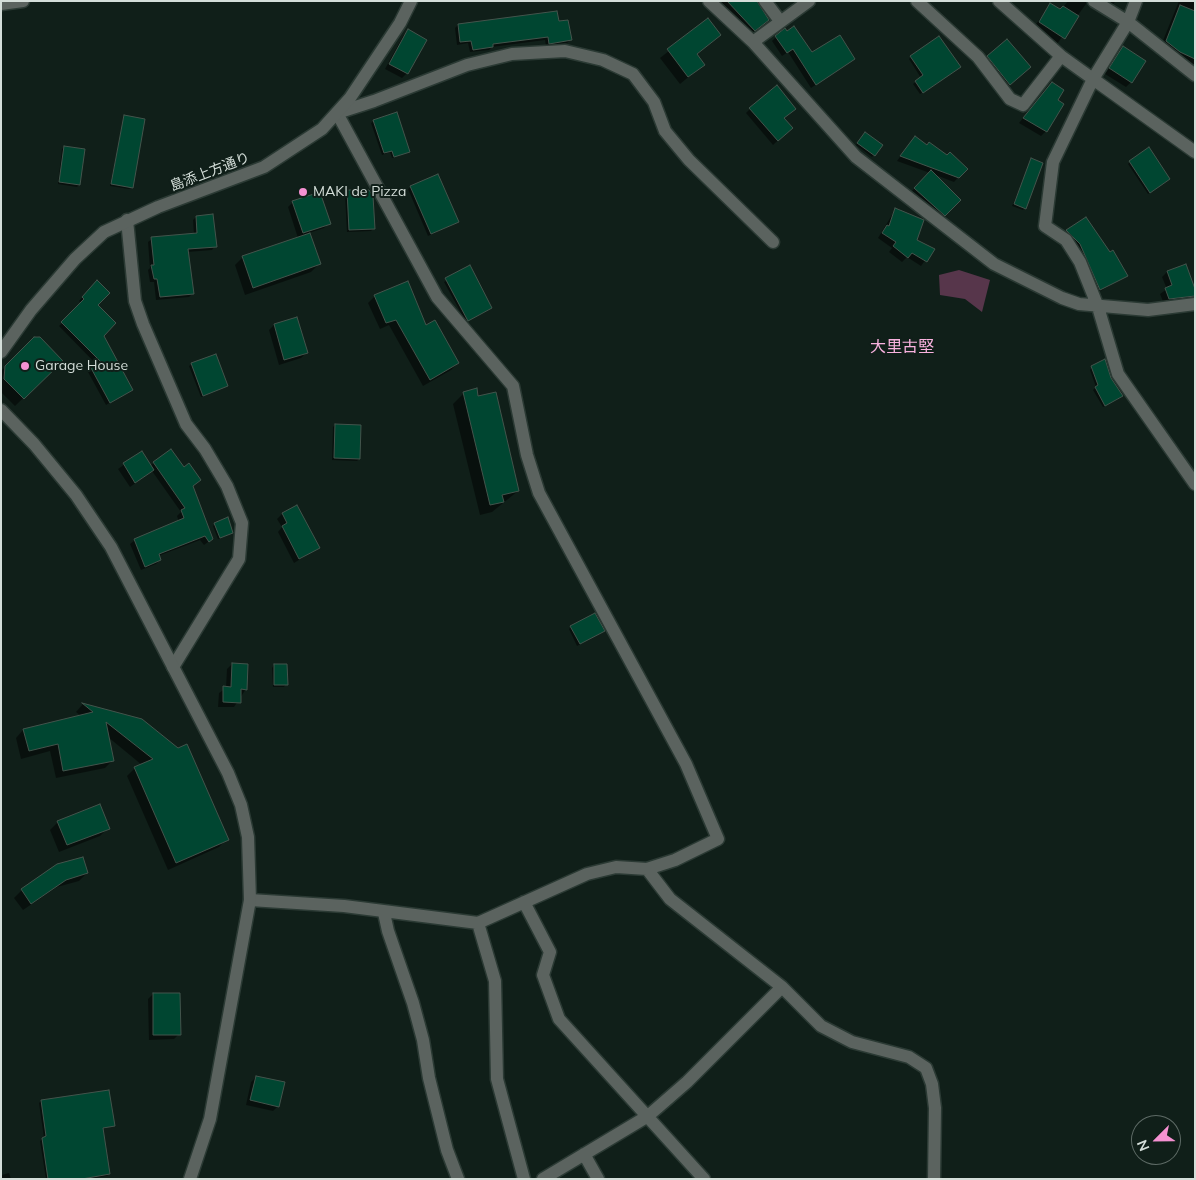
<!DOCTYPE html>
<html>
<head>
<meta charset="utf-8">
<style>
  body { margin:0 }
  #map { position:relative; width:1196px; height:1180px; overflow:hidden; background:#101f19; font-family:Mulish,sans-serif }
  canvas { display:block }
  .frame { position:absolute; inset:0; border:2px solid #d4ded9; pointer-events:none }
  .north { position:absolute; left:1131px; top:1115px; width:50px; height:50px; box-sizing:border-box; background:#101f19; border:1px solid #5e6b66; border-radius:50%; rotate:247deg; font-size:14px; font-weight:700; line-height:20px; text-align:center; color:#d4ded9 }
  .north::after { content:''; display:block; margin:auto; width:18px; height:22px; background:#f591d2; clip-path:polygon(50% 0,100% 100%,50% 72%,0 100%) }
</style>
</head>
<body>
<div id="map">
<canvas width="1196" height="1180"></canvas>
<div class="frame"></div>
<div class="north">N</div>
</div>
<script>
const g = document.querySelector('canvas').getContext('2d');
g.lineJoin = 'round';
function fillPath(path, color) { g.fillStyle = color; g.fill(path, 'evenodd'); }
const shape = rows => new Path2D(rows.map(r => 'M' + r).join(''));
function trace(path, color, width, dash) { g.strokeStyle = color; g.lineWidth = width; g.lineCap = dash ? 'butt' : 'round'; g.setLineDash(dash || []); g.stroke(path); }
function label(font, color, halo, rows, align = 'center') {
  g.font = font + ' Mulish,"Noto Sans JP",sans-serif'; g.lineWidth = 4; g.setLineDash([]); g.textBaseline = 'middle'; g.strokeStyle = halo; g.fillStyle = color; for (const [text, x, y, turn = 0] of rows) {
    g.save(); g.translate(x, y); g.rotate((+turn || 0) * Math.PI / 180); g.textAlign = isNaN(turn) ? turn : align; if (halo) g.strokeText(text, 0, 0); g.fillText(text, 0, 0); g.restore();
  }
}
const green = shape([
  [959,270,990,280,982,312,965,299,940,295,939,275]
]);
const shadow = shape([
  [720,1,756,1,763,24,750,34],
  [1068,1,1086,1,1086,4,1057,44,1033,28,1051,5,1060,11],
  [1108,1,1116,1,1113,4],
  [1179,1,1195,1,1195,65,1193,67,1160,48],
  [708,20,720,35,696,55,703,65,680,84,660,58],
  [558,23,570,40,567,43,546,46,545,40,492,47,489,50,470,52,468,43,457,45,455,28,458,25],
  [408,31,407,73,402,78,385,69,403,36],
  [776,37,812,54,854,59,811,88,788,52,782,56,772,41],
  [1006,40,1029,67,1007,86,986,59],
  [1123,48,1131,82,1126,87,1105,74],
  [911,57,957,69,920,94,913,84,921,78,909,59],
  [1052,83,1056,101,1046,131,1041,136,1019,123],
  [750,109,783,118,787,132,773,145,746,113],
  [124,116,132,187,129,189,110,186],
  [374,121,409,151,392,158,390,152,382,155,371,123],
  [863,135,881,145,872,157,856,145],
  [911,142,926,146,966,169,954,182,933,174,959,200,939,220,910,193,930,173,897,161],
  [64,147,79,185,77,187,58,184,62,149],
  [1032,160,1025,208,1023,210,1012,206],
  [1130,162,1167,181,1148,194,1128,164],
  [411,187,457,222,428,236,408,189],
  [347,192,373,229,371,231,347,232,345,194],
  [293,202,329,223,324,228,309,233,319,264,311,272,245,295,235,265,243,257,298,238,288,207],
  [895,210,915,240,933,249,921,266,907,257,902,262,889,252,892,248,878,238],
  [196,217,215,246,212,250,187,252,192,294,189,297,156,300,154,282,150,282,148,270,150,268,148,242,152,239,194,235,193,220],
  [1085,218,1123,278,1097,293,1064,234],
  [469,267,489,310,466,322,444,282],
  [1167,272,1189,297,1177,302,1164,304,1160,294,1167,289,1162,277],
  [97,282,97,305,102,336,131,390,106,405,88,372,98,366,59,326,82,304,79,301],
  [375,296,426,327,458,363,451,370,423,386,389,325,380,329,368,303],
  [296,319,306,353,301,358,279,365,269,330,274,325],
  [37,336,61,361,15,406,1,392,1,371],
  [192,364,227,386,201,397,189,366],
  [1092,367,1110,379,1120,398,1103,407,1093,390,1096,387,1090,370],
  [464,393,518,491,492,512,480,515,453,404],
  [335,425,359,459,357,461,332,460,333,427],
  [171,451,192,487,212,539,204,545,200,540,158,556,160,560,156,564,141,570,130,544,135,540,179,522,177,516,181,512,152,471,130,487,118,469,141,453,150,466],
  [282,514,318,548,294,563,278,532,282,527,277,519],
  [215,524,232,532,218,539,213,526],
  [571,627,603,631,577,646,569,629],
  [232,664,246,689,234,707,218,707,219,693,226,688,227,669],
  [274,665,286,684,284,687,273,687,272,668],
  [83,704,141,720,227,839,219,847,168,870,127,776,135,768,142,765,108,737,113,760,105,768,56,778,50,751,21,759,16,738,23,730,81,716,76,712],
  [58,822,108,828,100,836,59,852,50,830],
  [87,873,79,881,57,887,23,910,14,898,22,890],
  [153,994,179,1034,174,1039,149,1040,148,999],
  [256,1077,278,1106,273,1111,246,1105,251,1082],
  [41,1101,113,1126,102,1129,109,1174,107,1176,89,1179,46,1179,40,1141,44,1138,39,1103],
  [1,1173,2,1175,9,1173,11,1179,1,1179]
]);
const building = shape([
  [727,1,757,1,769,20,755,31,727,1],
  [1050,3,1060,9,1063,6,1079,16,1065,39,1039,22,1050,3],
  [1180,5,1195,11,1195,59,1180,52,1166,41,1180,5],
  [557,11,559,21,568,20,572,40,549,44,548,37,493,44,493,47,473,50,471,41,460,42,458,24,557,11],
  [708,18,721,35,697,54,705,65,688,77,667,49,708,18],
  [794,26,812,52,840,35,855,59,816,85,793,49,787,53,775,36,785,28,787,31,794,26],
  [408,29,427,40,408,74,389,64,408,29],
  [939,36,961,67,923,93,915,81,923,75,910,56,939,36],
  [1007,39,1031,67,1010,85,987,56,1007,39],
  [1123,46,1146,61,1132,83,1109,68,1123,46],
  [1052,82,1064,90,1058,100,1064,104,1047,132,1023,118,1052,82],
  [777,85,796,109,784,118,793,128,778,141,749,108,777,85],
  [397,112,410,152,394,157,392,151,384,153,373,120,397,112],
  [124,115,145,119,133,188,111,184,124,115],
  [865,132,883,145,875,156,857,143,865,132],
  [915,136,927,145,929,142,947,155,950,152,968,169,959,178,900,156,915,136],
  [64,146,85,149,80,185,59,182,64,146],
  [1149,147,1170,179,1150,193,1129,161,1149,147],
  [1031,158,1043,163,1026,209,1014,204,1031,158],
  [931,170,961,200,945,216,914,188,931,170],
  [438,174,459,222,431,234,410,186,438,174],
  [347,190,369,190,373,196,375,229,349,230,347,190],
  [320,192,331,224,303,233,292,201,320,192],
  [895,208,924,220,917,240,935,249,927,262,912,253,908,258,893,246,896,242,882,233,887,225,889,226,895,208],
  [213,214,217,247,188,249,194,294,160,297,157,279,154,279,151,265,154,265,151,237,197,233,196,216,213,214],
  [1086,217,1110,252,1113,250,1128,276,1100,290,1080,244,1066,230,1086,217],
  [310,233,321,264,253,288,242,256,310,233],
  [1186,264,1195,289,1195,296,1169,299,1165,288,1172,285,1167,271,1186,264],
  [470,265,492,308,468,321,445,278,470,265],
  [97,280,110,293,98,305,116,323,104,336,133,390,110,403,91,368,101,362,61,322,84,299,82,297,97,280],
  [408,281,426,325,435,320,459,363,430,380,396,320,386,323,374,295,408,281],
  [297,317,308,353,284,360,274,324,297,317],
  [34,337,40,337,63,361,24,399,4,379,5,366,34,337],
  [216,354,228,386,203,396,191,363,216,354],
  [1105,359,1111,378,1123,396,1105,406,1095,387,1098,385,1091,366,1105,359],
  [477,388,478,396,496,392,519,491,502,495,504,502,490,505,463,392,477,388],
  [335,424,361,425,360,459,334,458,335,424],
  [171,449,184,467,189,463,201,480,193,486,213,539,209,542,205,536,159,554,161,560,145,567,134,539,184,518,181,510,185,508,153,462,171,449],
  [142,451,154,470,135,483,123,463,142,451],
  [297,505,320,548,299,559,282,526,287,523,282,513,297,505],
  [228,517,233,533,220,538,214,523,228,517],
  [595,613,605,631,580,644,570,626,595,613],
  [232,663,248,664,247,690,241,689,241,703,223,702,223,686,231,687,232,663],
  [274,664,287,664,288,685,274,685,274,664],
  [82,703,142,719,178,748,187,744,229,840,176,863,134,767,153,759,106,722,114,761,63,771,58,744,29,751,23,729,93,712,82,703],
  [100,804,110,829,67,845,57,821,100,804],
  [83,857,88,873,66,880,31,904,21,889,57,864,83,857],
  [153,993,180,993,181,1035,153,1035,153,993],
  [256,1076,285,1082,279,1107,250,1100,256,1076],
  [109,1090,115,1126,103,1128,110,1174,82,1179,48,1179,42,1138,46,1136,41,1100,109,1090]
]);
const minor = shape([
  [709,1,753,42,856,157,994,264,1062,298,1079,304,1148,310,1195,304],
  [765,1,780,21],
  [917,1,978,57,1010,99,1023,105,1061,56,1093,79,1053,162,1045,226,1066,240,1080,262,1098,307,1118,374,1195,484],
  [999,1,1061,56],
  [1094,1,1128,22,1195,75],
  [1136,1,1128,22,1093,79,1195,152],
  [1,4,23,1],
  [753,42,809,1],
  [127,220,135,301,143,324,186,424,205,449,227,486,242,523,239,559,173,667],
  [647,869,670,899,782,987,821,1026,852,1042,909,1057,926,1068,932,1084,935,1108,934,1179],
  [250,900,344,906,478,923,587,874,616,867,647,869,675,860,718,839,686,764,539,493,527,455,513,386,437,297,337,113,374,101,467,65,512,54,565,51,603,60,633,74,654,102,665,131,689,160,773,242],
  [524,902,550,952,543,975,559,1019,704,1179],
  [384,913,388,931,413,1003,423,1040,429,1078,447,1150,458,1179],
  [478,923,495,981,497,1079,524,1179],
  [584,1154,598,1179],
  [543,1179,648,1116,687,1082,782,987]
]);
const tertiary = shape([
  [1,352,31,310,75,259,104,232,158,207,264,167,322,129,350,98,400,23,411,1],
  [1,410,34,444,76,495,111,547,228,773,241,805,248,837,250,900,210,1119,190,1179]
]);
const markers = [
  [303,192,5,"#f591d2"],
  [25,366,5,"#f591d2"]
];
const streetNames = [
  ["島添上方通り",210,172,-21]
];
const poiNames = [
  ["MAKI de Pizza",313,192],
  ["Garage House",35,366]
];
const quarterNames = [
  ["大里古堅",902,347]
];
fillPath(green, '#57364b');
fillPath(shadow, '#0007');
fillPath(building, '#004631');
trace(building, '#43544c', 1);
trace(minor, '#2b3a34', 15);
trace(tertiary, '#2b3a34', 15);
trace(minor, '#5b635f', 12);
trace(tertiary, '#5b635f', 12);
for (const [x, y, r, color] of markers) { const dot = new Path2D(); dot.arc(x, y, r, 0, 2 * Math.PI); g.fillStyle = color; g.fill(dot); trace(dot, '#101f19', 2); }
label('14px', '#d4ded9', '#101f19', streetNames);
label('14px', '#d4ded9', '#101f19', poiNames, 'left');
label('16px', '#f8b1de', '#101f19', quarterNames);
</script>
</body>
</html>
